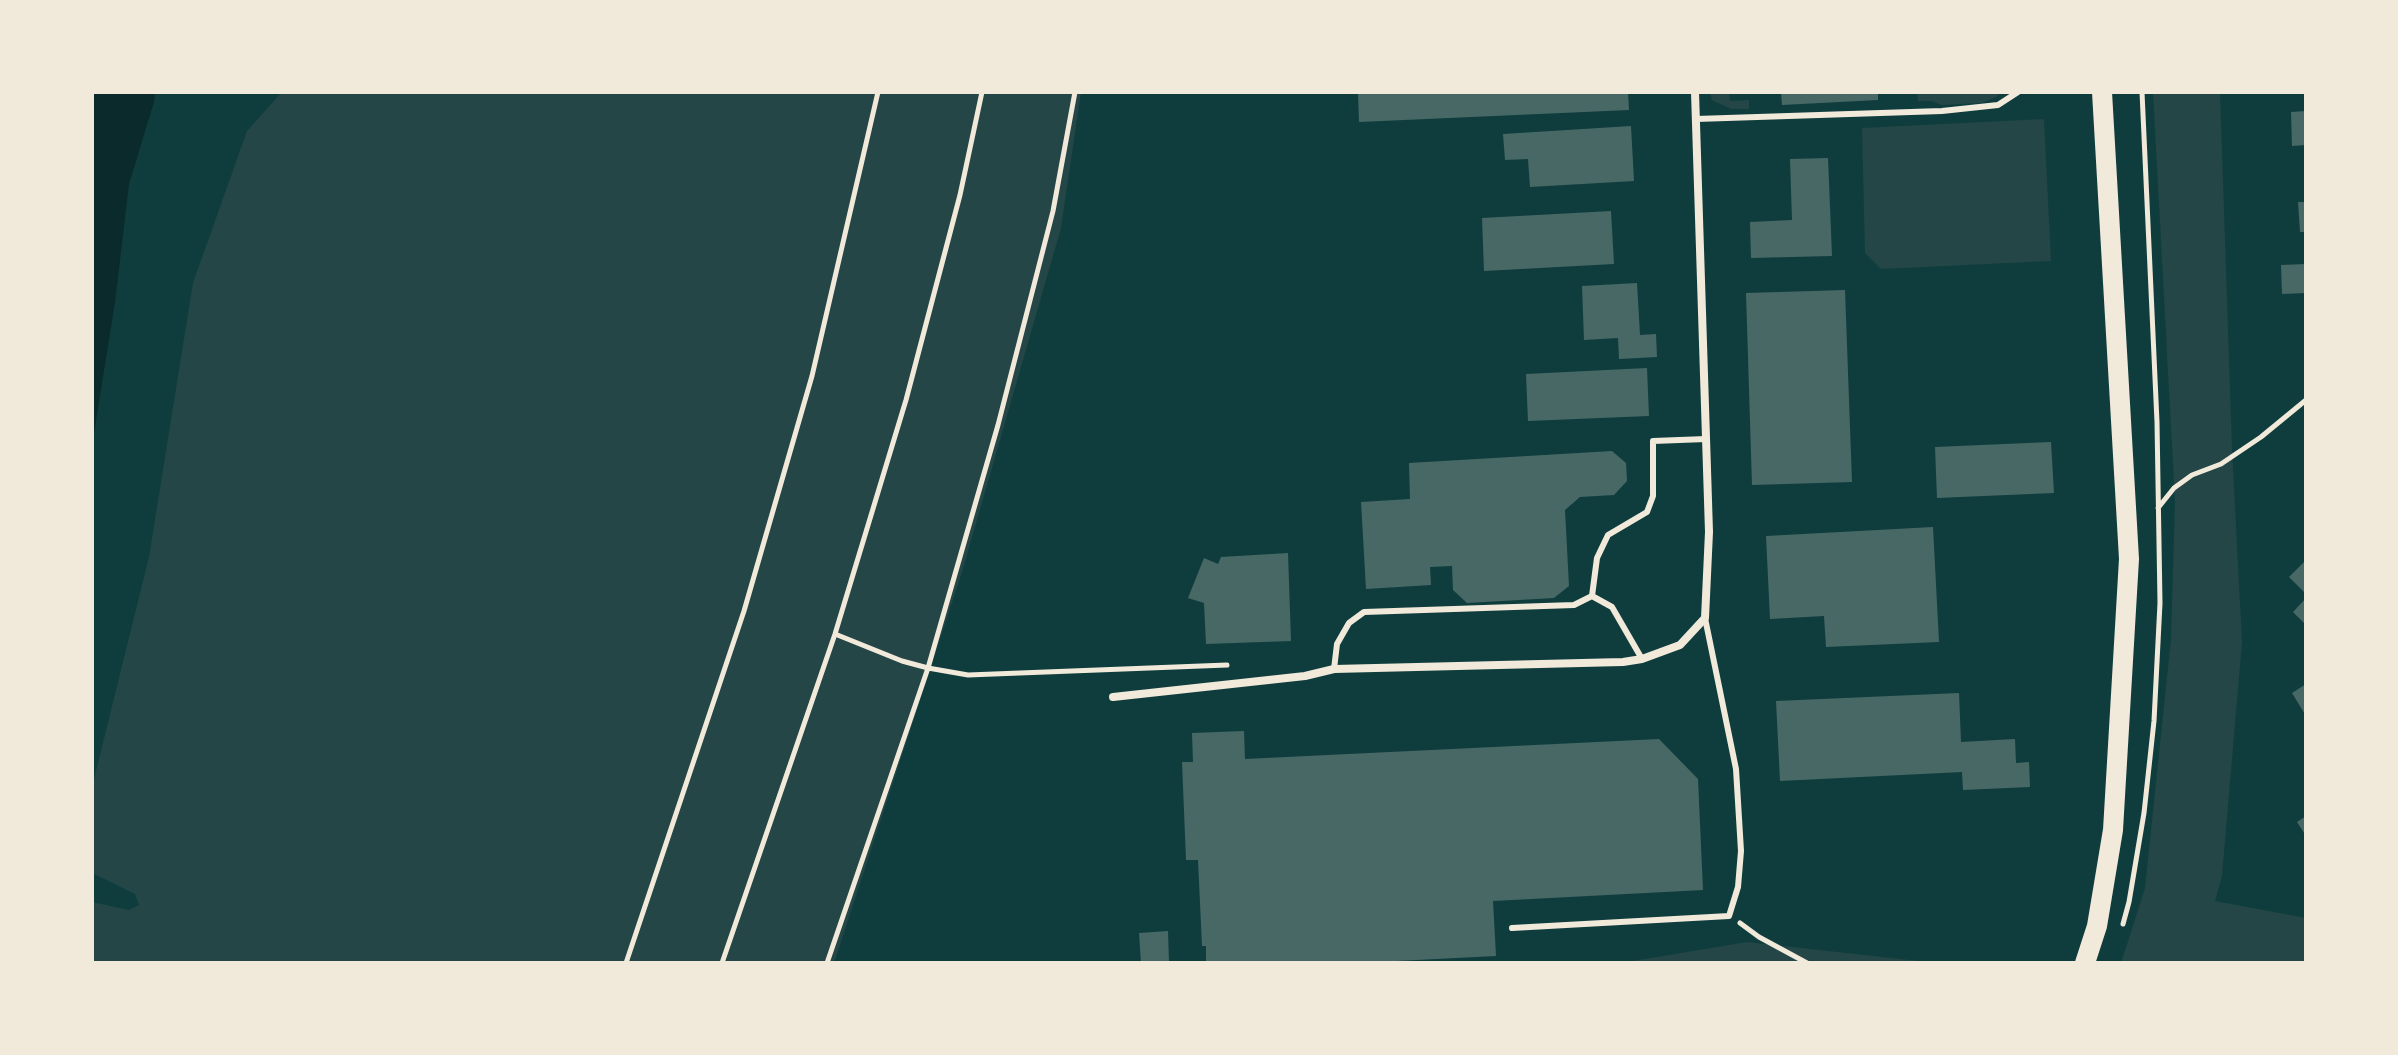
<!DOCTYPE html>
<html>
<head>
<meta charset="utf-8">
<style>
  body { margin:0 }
  #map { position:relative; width:2398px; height:1055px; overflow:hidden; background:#0f3d3e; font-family:"Work Sans",sans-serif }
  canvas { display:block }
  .frame { position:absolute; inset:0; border:94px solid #f1e9da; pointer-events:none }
</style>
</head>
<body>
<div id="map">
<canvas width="2398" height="1055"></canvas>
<div class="frame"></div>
</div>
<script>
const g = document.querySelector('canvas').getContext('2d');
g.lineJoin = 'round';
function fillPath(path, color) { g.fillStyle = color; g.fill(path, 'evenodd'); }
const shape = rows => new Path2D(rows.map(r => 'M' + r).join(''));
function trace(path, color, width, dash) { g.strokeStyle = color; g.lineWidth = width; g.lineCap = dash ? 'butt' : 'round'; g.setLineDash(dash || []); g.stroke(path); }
const green = shape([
  [282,92,1081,92,1061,228,962,572,834,963,92,963,92,902,129,910,139,905,135,894,92,873,92,787,149,557,193,283,247,131],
  [1710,92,1729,92,1730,101,1749,100,1749,109,1731,109,1712,100],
  [1917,92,2002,92,1996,97,1982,103,1942,105,1931,101,1918,101],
  [2153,92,2220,92,2232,449,2242,642,2222,876,2215,901,2306,918,2306,963,2121,963,2145,888,2171,639,2175,502],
  [2044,119,2051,261,1881,269,1865,253,1862,128],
  [1747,942,1936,963,1621,963]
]);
const water = shape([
  [92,92,155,92,154,102,129,184,115,302,92,446]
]);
const building = shape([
  [1358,92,1628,92,1629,110,1359,122],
  [1781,92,1878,92,1878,100,1782,105],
  [2306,111,2306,145,2292,146,2291,112],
  [1631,126,1634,181,1530,187,1528,159,1505,160,1503,134],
  [1828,158,1832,256,1751,258,1750,222,1792,220,1790,159],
  [2298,202,2306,202,2306,232,2300,232],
  [1611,211,1614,264,1484,271,1482,218],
  [2306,264,2306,293,2282,294,2281,265],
  [1637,283,1640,335,1656,334,1657,357,1619,359,1618,338,1584,340,1582,286],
  [1845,290,1852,482,1752,485,1746,293],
  [1647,368,1649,416,1528,421,1526,374],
  [2051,442,2054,493,1937,498,1935,447],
  [1612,451,1626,463,1627,481,1614,495,1580,497,1565,510,1569,586,1554,598,1467,603,1453,590,1452,566,1430,567,1431,585,1366,589,1361,502,1410,499,1409,463],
  [1933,527,1939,642,1826,647,1824,616,1770,619,1766,536],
  [1288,553,1291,641,1206,644,1204,603,1188,598,1204,558,1218,564,1221,557],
  [2306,560,2306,594,2289,577],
  [2306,598,2306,625,2293,612],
  [2306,684,2306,716,2292,693],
  [1959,693,1961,742,2015,739,2016,763,2029,762,2030,787,1963,790,1962,772,1780,781,1776,701],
  [1244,731,1245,759,1659,739,1698,779,1703,890,1493,901,1496,956,1357,963,1206,963,1206,946,1202,946,1198,860,1186,860,1182,762,1193,762,1192,733],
  [2306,816,2306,836,2297,822],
  [1168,931,1169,963,1141,963,1139,933]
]);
const path = shape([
  [2158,508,2174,488,2192,475,2221,464,2261,437,2306,400],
  [835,634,902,661,928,668,968,675,1227,665],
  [1740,923,1759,937,1807,963],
  [2123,924,2129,902,2144,813,2154,721,2160,603,2157,422,2142,92],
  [626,963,744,611,812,376,878,92],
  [722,963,835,634,906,400,960,195,982,92],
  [827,963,928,668,998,425,1053,211,1075,92]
]);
const service = shape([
  [1696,119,1942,111,1998,105,2018,92],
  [1592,596,1612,607,1642,659],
  [1334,669,1337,644,1349,623,1364,612,1574,605,1592,596,1597,558,1608,535,1647,512,1653,496,1653,441,1706,439],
  [1512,928,1729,916,1738,887,1741,851,1736,769,1705,618]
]);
const minor = shape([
  [1113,697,1305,676,1334,669,1623,662,1642,659,1680,645,1705,618,1709,532,1695,92]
]);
const primary = shape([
  [2085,963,2097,926,2113,830,2129,559,2102,92]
]);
fillPath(green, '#244646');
fillPath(water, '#0a2a2b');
fillPath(building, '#486865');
trace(path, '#f1e9da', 5);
trace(service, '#f1e9da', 6);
trace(minor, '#f1e9da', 8);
trace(primary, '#f1e9da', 20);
</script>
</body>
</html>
